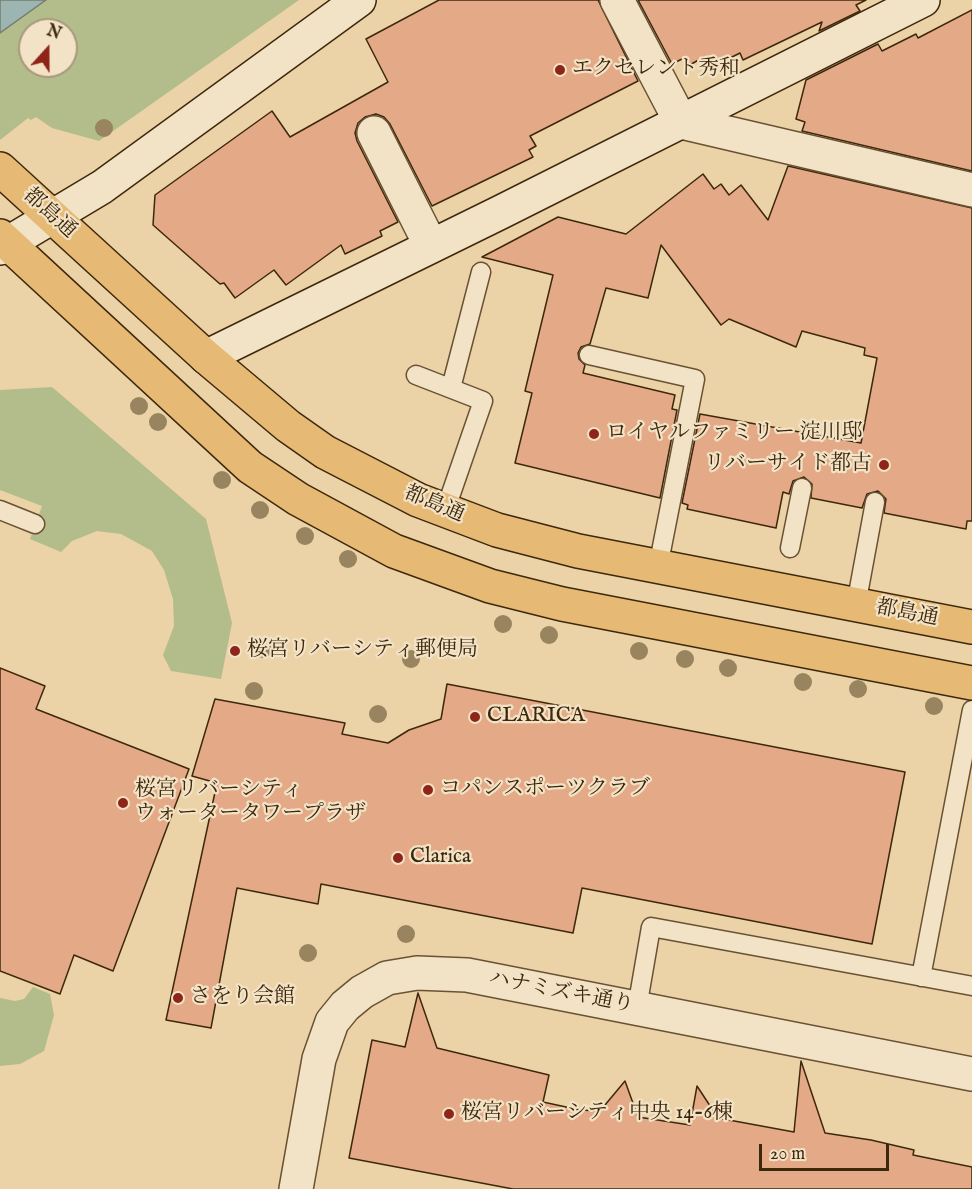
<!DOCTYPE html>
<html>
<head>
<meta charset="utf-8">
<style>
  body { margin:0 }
  #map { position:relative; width:972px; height:1189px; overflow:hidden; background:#ebd2a7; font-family:"IM FELL English",serif }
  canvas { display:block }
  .north { position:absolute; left:18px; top:18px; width:60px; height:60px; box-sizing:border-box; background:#f2e2c6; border:2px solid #aa987c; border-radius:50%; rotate:21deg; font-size:16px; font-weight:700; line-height:24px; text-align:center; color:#3e280c }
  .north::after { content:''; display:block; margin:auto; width:21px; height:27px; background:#8f2418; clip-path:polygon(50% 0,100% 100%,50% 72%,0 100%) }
  .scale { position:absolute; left:759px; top:1144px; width:130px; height:27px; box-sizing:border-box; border:3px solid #3e280c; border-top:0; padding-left:8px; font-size:18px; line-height:21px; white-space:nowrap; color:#3e280c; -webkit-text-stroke:4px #f2e2c6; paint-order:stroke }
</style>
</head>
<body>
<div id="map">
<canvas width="972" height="1189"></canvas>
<div class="north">N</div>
<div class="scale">20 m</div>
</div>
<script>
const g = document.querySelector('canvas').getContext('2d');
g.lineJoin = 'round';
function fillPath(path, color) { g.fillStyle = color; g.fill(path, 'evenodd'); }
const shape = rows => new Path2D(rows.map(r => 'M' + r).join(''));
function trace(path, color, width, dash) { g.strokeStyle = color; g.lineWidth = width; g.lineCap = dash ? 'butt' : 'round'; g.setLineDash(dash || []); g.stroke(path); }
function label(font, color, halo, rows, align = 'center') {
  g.font = font + ' "IM FELL English","Noto Serif JP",serif'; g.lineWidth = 4.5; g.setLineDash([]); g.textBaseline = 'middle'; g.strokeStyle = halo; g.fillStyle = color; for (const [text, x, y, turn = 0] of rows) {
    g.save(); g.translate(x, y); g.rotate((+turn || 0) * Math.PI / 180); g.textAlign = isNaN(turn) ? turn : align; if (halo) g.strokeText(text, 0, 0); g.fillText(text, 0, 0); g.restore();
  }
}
const green = shape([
  [46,0,299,0,99,141,52,128,36,117,31,120,28,118,0,140,0,33],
  [30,30,66,30,66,66,30,66],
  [52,387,206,519,232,623,221,679,171,671,163,655,174,626,173,599,164,570,152,551,121,534,97,531,72,541,61,552,30,539,42,506,0,490,0,390],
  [33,987,50,994,54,1015,44,1051,20,1064,0,1066,0,998,15,1001,24,999]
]);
const water = shape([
  [0,0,46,0,0,33,0,0]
]);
const building = shape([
  [439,0,598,0,638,81,530,136,536,146,529,150,533,157,432,206,390,124,384,117,376,114,365,117,358,123,355,133,357,141,398,222,380,231,382,236,345,254,341,245,286,285,274,270,235,298,224,283,220,284,153,225,155,195,272,111,290,137,388,82,366,39,439,0],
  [638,0,866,0,856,5,860,11,819,31,822,22,743,60,740,53,708,69,702,58,688,66,684,58,672,64,638,0],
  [972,10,972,171,802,131,805,122,796,119,806,80,878,44,882,51,916,34,918,38,972,10],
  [788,166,972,208,972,521,967,521,966,529,884,513,886,499,878,491,867,494,862,508,811,498,812,484,804,477,793,481,789,494,783,492,776,528,687,509,688,505,682,503,700,414,861,443,877,358,864,355,865,348,802,331,796,347,729,319,721,325,661,245,648,298,606,288,590,344,581,347,578,353,579,359,585,365,583,373,675,395,672,409,677,410,660,498,515,463,532,393,525,391,553,275,482,257,558,217,626,234,703,174,714,189,721,184,729,195,741,185,768,220,788,166],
  [0,668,45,686,36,709,189,769,113,971,74,955,60,994,0,971,0,668],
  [447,684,905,772,872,944,582,888,573,933,321,884,318,904,237,888,211,1028,166,1020,217,783,192,776,215,699,345,723,342,734,388,743,409,730,441,719,447,684],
  [418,993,437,1048,549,1075,543,1102,580,1110,600,1111,625,1081,638,1117,690,1125,697,1086,718,1118,794,1132,801,1061,825,1133,871,1140,914,1150,913,1155,972,1167,972,1189,513,1189,349,1158,372,1040,405,1047,418,993]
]);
const lane = shape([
  [589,355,695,379,658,567],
  [416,375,483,401,445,511],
  [451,388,481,272],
  [0,510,35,524],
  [790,548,802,488],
  [856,605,875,502],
  [921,977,972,710],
  [637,1008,651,927,972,986]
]);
const street = shape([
  [617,0,681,122,972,190],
  [374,133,431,246],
  [296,1189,319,1059,332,1022,345,1006,362,992,387,978,417,973,467,975,972,1074]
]);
const secondary = shape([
  [0,248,102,187,359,0],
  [206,357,501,212,923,0]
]);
const primary = shape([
  [0,169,206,357,288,426,325,452,418,500,497,530,578,551,972,627],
  [0,236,250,467,298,499,394,551,490,586,562,604,972,683]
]);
const trees = [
  [104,128],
  [139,406],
  [158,422],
  [222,480],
  [260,510],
  [305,536],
  [348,559],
  [503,624],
  [549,635],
  [263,649],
  [639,651],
  [411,659],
  [685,659],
  [728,668],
  [803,682],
  [858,689],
  [254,691],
  [934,706],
  [378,714],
  [406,934],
  [308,953]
];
const markers = [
  [560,70,6,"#8f2418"],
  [594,434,6,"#8f2418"],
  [884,465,6,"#8f2418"],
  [235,651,6,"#8f2418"],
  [475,717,6,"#8f2418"],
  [428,790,6,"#8f2418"],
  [123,803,6,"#8f2418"],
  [398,858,6,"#8f2418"],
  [178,998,6,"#8f2418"],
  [449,1114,6,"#8f2418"]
];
const poiNames = [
  ["エクセレント秀和",572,70],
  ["ロイヤルファミリー 淀川邸",606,434],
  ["リバーサイド都古",872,465,"right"],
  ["桜宮リバーシティ郵便局",247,651],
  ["CLARICA",487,717],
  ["コパンスポーツクラブ",440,790],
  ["桜宮リバーシティ",135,791],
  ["ウォータータワープラザ",135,815],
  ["Clarica",410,858],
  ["さをり会館",190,998],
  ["桜宮リバーシティ中央 14-6棟",461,1114]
];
const streetNames = [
  ["都島通",49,214,42],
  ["都島通",434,505,23],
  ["都島通",907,614,11],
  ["ハナミズキ通り",561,993,11]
];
fillPath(green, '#b2bd8b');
fillPath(water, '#9db5b2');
trace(water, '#777d70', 1.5);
fillPath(building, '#e4a987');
trace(building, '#3e280c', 1.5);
trace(lane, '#695233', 21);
trace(street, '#695233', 36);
trace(secondary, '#3e280c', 36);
trace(primary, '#3e280c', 36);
trace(lane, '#f2e2c6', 18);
trace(street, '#f2e2c6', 33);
trace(secondary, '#f2e2c6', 33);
trace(primary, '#e6b974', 33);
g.fillStyle = '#988560';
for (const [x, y] of trees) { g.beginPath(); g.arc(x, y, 9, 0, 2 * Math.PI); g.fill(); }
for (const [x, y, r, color] of markers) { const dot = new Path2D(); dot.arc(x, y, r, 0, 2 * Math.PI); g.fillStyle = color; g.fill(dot); trace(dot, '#f2e2c6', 2); }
label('21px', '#3e280c', '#f2e2c6', poiNames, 'left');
label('21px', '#3e280c', '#f2e2c6', streetNames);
</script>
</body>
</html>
